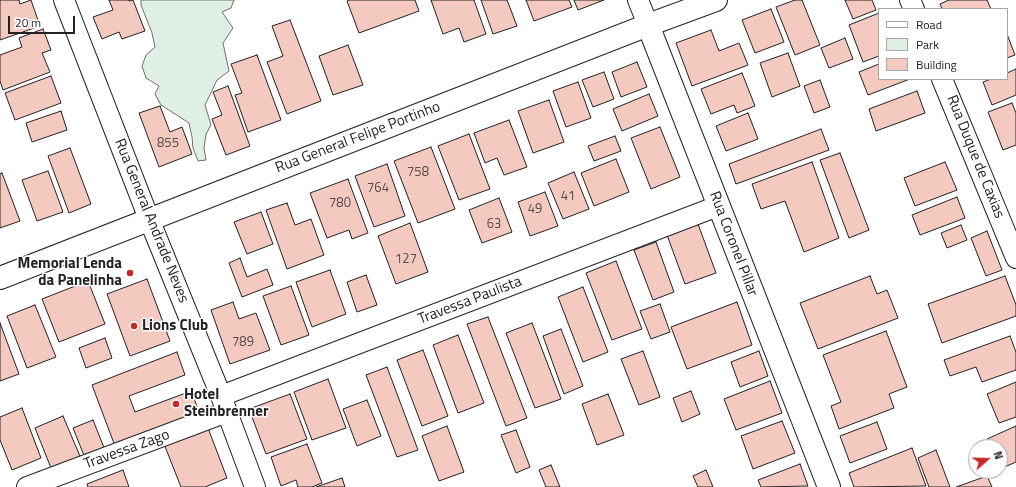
<!DOCTYPE html>
<html>
<head>
<meta charset="utf-8">
<style>
  body { margin:0 }
  #map { position:relative; width:1016px; height:487px; overflow:hidden; background:#fff; font-family:"Titillium Web",sans-serif }
  canvas { display:block }
  .legend { position:absolute; left:878px; top:8px; width:130px; height:72px; box-sizing:border-box; background:#fff; border:1px solid #a7a7a7; margin:0; padding:5px 7px; list-style:none; font-size:12px; color:#222 }
  .legend li { display:flex; align-items:center; gap:8px; height:20px }
  .legend b { width:20px; border:1px solid #a7a7a7 }
  .north { position:absolute; left:968px; top:439px; width:40px; height:40px; box-sizing:border-box; background:#fff; border:1px solid #a7a7a7; border-radius:50%; rotate:70deg; font-size:11px; font-weight:700; line-height:16px; text-align:center; color:#222 }
  .north::after { content:''; display:block; margin:auto; width:14px; height:18px; background:#c62828; clip-path:polygon(50% 0,100% 100%,50% 72%,0 100%) }
  .scale { position:absolute; left:8px; top:16px; width:67px; height:18px; box-sizing:border-box; border:2px solid #222; border-top:0; padding-left:5px; font-size:12px; line-height:14px; white-space:nowrap; color:#222; -webkit-text-stroke:3px #fff; paint-order:stroke }
</style>
</head>
<body>
<div id="map">
<canvas width="1016" height="487"></canvas>
<ul class="legend">
<li><b style="height:5px;background:#fff"></b>Road</li>
<li><b style="height:11px;background:#e0efe3"></b>Park</li>
<li><b style="height:11px;background:#f3c9c0"></b>Building</li>
</ul>
<div class="north">N</div>
<div class="scale">20 m</div>
</div>
<script>
const g = document.querySelector('canvas').getContext('2d');
g.lineJoin = 'round';
function fillPath(path, color) { g.fillStyle = color; g.fill(path, 'evenodd'); }
const shape = rows => new Path2D(rows.map(r => 'M' + r).join(''));
function trace(path, color, width, dash) { g.strokeStyle = color; g.lineWidth = width; g.lineCap = dash ? 'butt' : 'round'; g.setLineDash(dash || []); g.stroke(path); }
function label(font, color, halo, rows, align = 'center') {
  g.font = font + ' "Titillium Web",sans-serif'; g.lineWidth = 3; g.setLineDash([]); g.textBaseline = 'middle'; g.strokeStyle = halo; g.fillStyle = color; for (const [text, x, y, turn = 0] of rows) {
    g.save(); g.translate(x, y); g.rotate((+turn || 0) * Math.PI / 180); g.textAlign = isNaN(turn) ? turn : align; if (halo) g.strokeText(text, 0, 0); g.fillText(text, 0, 0); g.restore();
  }
}
const green = shape([
  [141,0,234,0,231,8,222,12,233,28,223,43,229,71,217,80,205,105,211,125,206,134,204,148,206,160,198,161,193,148,192,137,189,123,161,105,155,94,159,86,146,78,142,66,146,55,155,47,152,33,141,5,141,0]
]);
const building = shape([
  [0,0,19,0,20,4,31,0,40,26,0,40,0,0],
  [109,0,129,0,129,1,133,0,145,31,122,39,119,32,102,39,93,17,113,10,109,0],
  [349,0,415,0,419,11,359,33,347,1,349,0],
  [431,0,474,0,486,34,464,42,459,28,443,34,431,0],
  [481,0,507,0,517,26,493,34,481,0],
  [526,0,569,0,572,7,534,21,526,0],
  [574,0,604,0,578,10,574,0],
  [795,0,802,0,820,45,795,55,776,7,795,0],
  [845,0,872,0,876,10,853,19,845,0],
  [949,0,987,0,991,9,942,9,940,4,949,0],
  [771,9,784,42,755,53,742,20,771,9],
  [879,13,879,56,863,62,849,25,879,13],
  [290,20,321,101,287,114,267,62,283,56,272,26,290,20],
  [43,29,51,50,42,53,50,72,3,90,0,81,0,55,22,47,19,38,43,29],
  [711,30,719,51,739,43,748,65,692,86,676,43,711,30],
  [1007,34,1015,55,1007,58,1007,34],
  [845,38,853,59,829,68,821,48,845,38],
  [348,45,363,85,333,95,319,56,348,45],
  [788,53,800,86,772,97,760,63,788,53],
  [257,55,281,120,248,132,235,95,242,93,231,64,257,55],
  [637,62,647,87,621,97,612,72,637,62],
  [879,64,879,79,910,79,868,95,859,72,879,64],
  [1016,69,1016,95,992,105,983,82,991,79,1007,79,1007,73,1016,69],
  [604,72,614,99,593,107,582,80,604,72],
  [742,73,755,106,737,113,734,105,711,114,701,89,742,73],
  [51,76,61,103,15,120,5,93,51,76],
  [820,80,830,107,814,113,804,86,820,80],
  [578,82,591,118,566,127,553,91,578,82],
  [228,86,250,146,226,155,212,119,222,115,213,92,228,86],
  [917,91,925,113,876,131,869,109,917,91],
  [649,94,658,116,622,131,613,109,649,94],
  [549,100,564,142,533,153,518,111,549,100],
  [1012,103,1016,113,1016,145,1003,150,988,112,1012,103],
  [160,106,170,132,182,127,192,154,159,167,139,113,160,106],
  [61,111,67,130,32,142,26,123,61,111],
  [748,113,758,139,726,151,716,126,748,113],
  [509,120,527,167,504,175,497,158,485,163,474,133,509,120],
  [660,127,680,177,651,189,631,138,660,127],
  [821,129,829,150,736,184,729,164,821,129],
  [469,134,490,189,459,200,438,146,469,134],
  [615,136,621,151,594,161,588,146,615,136],
  [431,147,455,209,418,223,394,161,431,147],
  [70,148,91,204,69,213,48,156,70,148],
  [840,153,869,230,849,238,820,160,840,153],
  [616,159,629,192,594,206,581,173,616,159],
  [812,162,839,238,804,252,785,201,761,209,752,184,812,162],
  [945,162,957,190,915,206,904,178,945,162],
  [387,164,405,216,374,227,355,176,387,164],
  [48,171,63,212,37,221,22,180,48,171],
  [574,172,589,209,563,219,548,183,574,172],
  [2,173,20,221,0,228,0,174,2,173],
  [348,179,368,233,352,239,349,230,327,238,310,193,348,179],
  [545,192,558,226,530,236,518,202,545,192],
  [957,197,965,218,920,235,912,215,957,197],
  [499,198,512,232,482,243,469,210,499,198],
  [287,203,295,225,311,219,324,255,287,269,266,210,287,203],
  [261,212,273,244,247,254,234,222,261,212],
  [410,223,428,272,396,284,378,236,410,223],
  [698,224,716,273,685,284,667,235,698,224],
  [961,225,967,240,947,248,941,233,961,225],
  [987,231,1002,270,986,276,971,238,987,231],
  [656,242,674,292,653,300,634,250,656,242],
  [240,258,247,277,267,269,273,285,242,297,229,263,240,258],
  [616,261,642,329,612,340,586,273,616,261],
  [330,270,346,314,312,327,296,282,330,270],
  [366,275,377,305,357,312,347,282,366,275],
  [870,276,877,294,887,290,898,318,818,349,800,303,870,276],
  [1005,276,1016,305,1016,316,942,343,928,304,1005,276],
  [147,279,170,341,130,356,107,294,147,279],
  [88,281,105,324,59,342,42,299,88,281],
  [291,286,309,335,281,345,263,296,291,286],
  [583,287,608,352,583,362,558,297,583,287],
  [233,302,239,319,256,313,270,350,230,364,211,310,233,302],
  [737,302,752,345,687,369,671,327,737,302],
  [660,304,670,332,651,339,640,311,660,304],
  [35,305,56,357,27,368,7,316,35,305],
  [488,317,527,418,506,426,467,324,488,317],
  [0,323,19,374,0,381,0,323],
  [532,323,561,399,535,408,506,333,532,323],
  [561,329,583,386,564,394,543,336,561,329],
  [886,331,907,387,889,394,894,408,839,429,831,406,841,402,823,355,886,331],
  [458,335,484,403,458,413,433,345,458,335],
  [1010,336,1016,352,1016,370,982,382,976,367,950,376,944,360,1010,336],
  [105,338,112,358,86,368,79,348,105,338],
  [423,350,448,416,422,426,397,360,423,350],
  [643,351,660,397,639,405,621,359,643,351],
  [759,351,768,376,740,387,731,362,759,351],
  [177,352,185,375,129,396,135,412,191,391,200,414,115,446,92,385,177,352],
  [387,367,418,450,397,457,366,375,387,367],
  [328,379,346,428,312,440,294,392,328,379],
  [770,381,782,413,736,430,724,399,770,381],
  [1016,382,1016,417,999,423,987,394,1016,382],
  [691,391,700,414,682,422,673,398,691,391],
  [290,394,307,439,266,454,249,409,290,394],
  [608,394,624,435,597,445,582,404,608,394],
  [367,400,381,436,357,446,343,409,367,400],
  [22,408,41,458,12,470,0,440,0,417,22,408],
  [63,416,82,461,53,473,35,428,63,416],
  [93,420,105,450,85,458,73,428,93,420],
  [782,421,795,453,753,469,741,436,782,421],
  [877,422,887,449,850,463,840,436,877,422],
  [447,426,464,472,439,481,422,436,447,426],
  [1016,426,1016,462,1000,469,1000,447,991,447,987,439,1016,426],
  [208,428,227,478,205,487,181,487,164,444,208,428],
  [516,430,530,467,516,473,501,435,516,430],
  [307,444,322,483,312,487,298,487,296,480,281,486,271,457,307,444],
  [912,448,926,486,854,487,849,473,912,448],
  [936,450,950,487,929,487,918,458,936,450],
  [800,464,808,486,761,487,758,480,800,464],
  [551,465,560,487,546,487,539,470,551,465],
  [123,470,129,487,88,487,87,484,123,470],
  [706,470,713,487,698,487,693,476,706,470],
  [987,476,992,487,956,487,987,476],
  [342,478,345,487,316,487,342,478]
]);
const minor = shape([
  [64,0,149,219,221,396,255,487],
  [638,0,648,25],
  [910,0,914,9],
  [942,79,1016,258],
  [221,396,718,206],
  [27,487,227,412]
]);
const tertiary = shape([
  [648,25,829,487],
  [0,278,648,25,716,0]
]);
const markers = [
  [130,273,4,"#c62828"],
  [134,326,4,"#c62828"],
  [176,404,4,"#c62828"]
];
const numberNames = [
  ["855",168,144],
  ["758",418,173],
  ["764",378,189],
  ["41",568,197],
  ["780",340,204],
  ["49",535,210],
  ["63",494,225],
  ["127",406,260],
  ["789",243,343]
];
const streetNames = [
  ["Rua General Felipe Portinho",358,138,-21],
  ["Rua Duque de Caxias",975,157,68],
  ["Rua General Andrade Neves",151,221,68],
  ["Rua Coronel Pillar",733,244,69],
  ["Travessa Paulista",470,301,-21],
  ["Travessa Zago",127,450,-20]
];
const poiNames = [
  ["Memorial Lenda",122,264,"right"],
  ["da Panelinha",122,281,"right"],
  ["Lions Club",142,326],
  ["Hotel",184,395],
  ["Steinbrenner",184,412]
];
fillPath(green, '#e0efe3');
trace(green, '#6f6f6f', 1);
fillPath(building, '#f3c9c0');
trace(building, '#222', 1);
trace(minor, '#222', 22);
trace(tertiary, '#222', 24);
trace(minor, '#fff', 20);
trace(tertiary, '#fff', 22);
for (const [x, y, r, color] of markers) { const dot = new Path2D(); dot.arc(x, y, r, 0, 2 * Math.PI); g.fillStyle = color; g.fill(dot); trace(dot, '#fff', 1.5); }
label('13px', '#564c4a', null, numberNames);
label('15px', '#222', '#fff', streetNames);
label('bold 15px', '#222', '#fff', poiNames, 'left');
</script>
</body>
</html>
